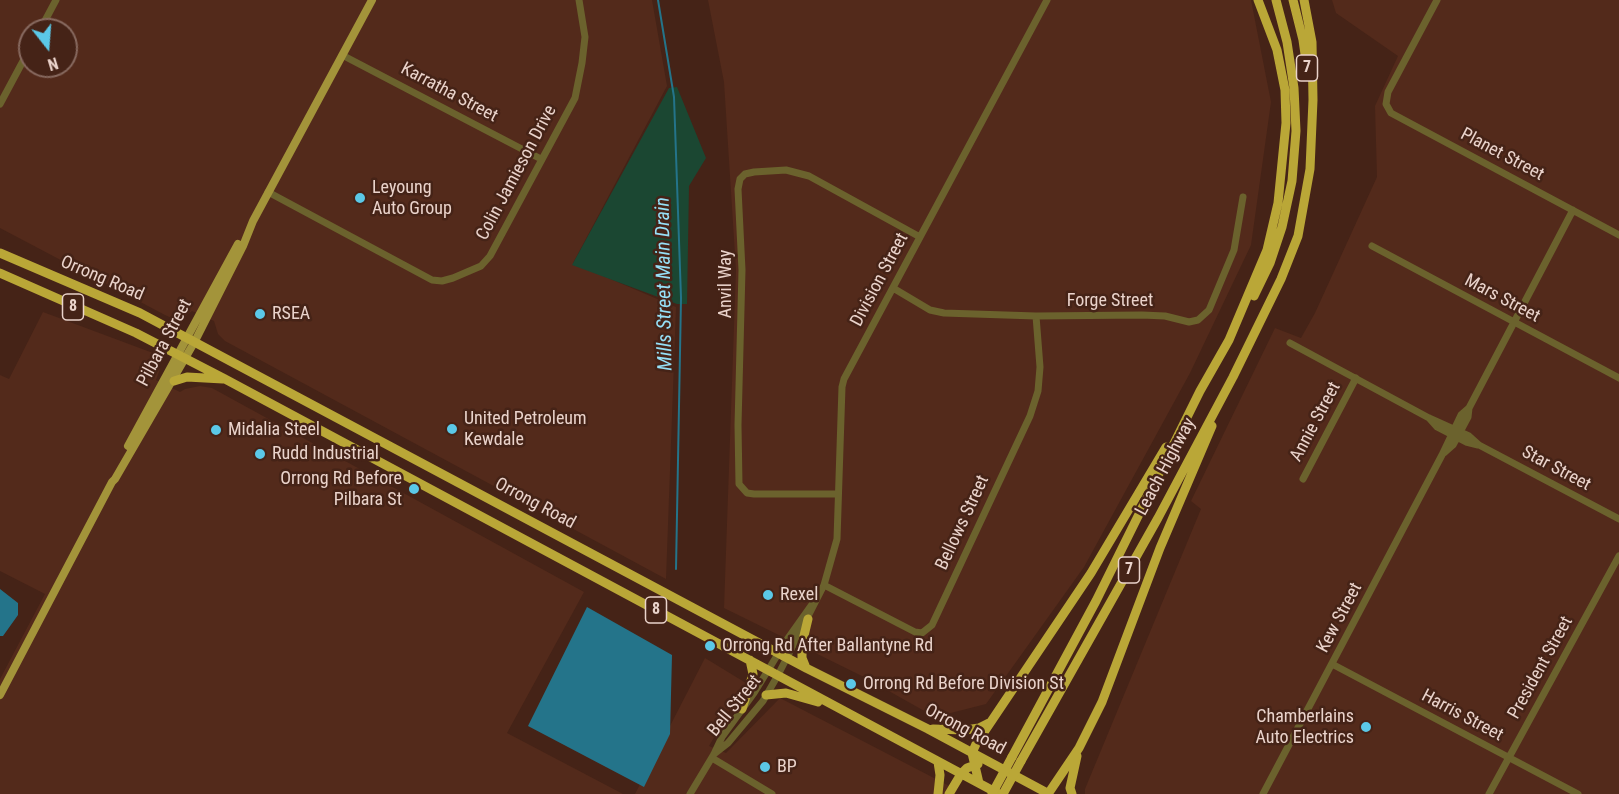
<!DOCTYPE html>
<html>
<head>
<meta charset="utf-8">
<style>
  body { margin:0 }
  #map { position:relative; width:1619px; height:794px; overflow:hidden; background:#452317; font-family:"Roboto Condensed",sans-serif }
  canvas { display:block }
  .north { position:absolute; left:18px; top:18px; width:60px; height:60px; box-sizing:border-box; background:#452317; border:2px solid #87695f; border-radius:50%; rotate:163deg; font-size:16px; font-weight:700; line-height:24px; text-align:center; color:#ead3cb }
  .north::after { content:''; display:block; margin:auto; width:21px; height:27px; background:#5bc8e7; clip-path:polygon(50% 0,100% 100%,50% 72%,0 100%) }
</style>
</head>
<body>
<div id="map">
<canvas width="1619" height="794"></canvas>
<div class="north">N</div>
</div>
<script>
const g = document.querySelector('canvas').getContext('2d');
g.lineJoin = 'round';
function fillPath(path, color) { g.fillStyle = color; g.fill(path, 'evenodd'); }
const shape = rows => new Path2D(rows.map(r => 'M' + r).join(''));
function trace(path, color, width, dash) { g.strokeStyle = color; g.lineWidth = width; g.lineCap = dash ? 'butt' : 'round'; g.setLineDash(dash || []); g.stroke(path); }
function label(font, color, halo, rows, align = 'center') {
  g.font = font + ' "Roboto Condensed",sans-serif'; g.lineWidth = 5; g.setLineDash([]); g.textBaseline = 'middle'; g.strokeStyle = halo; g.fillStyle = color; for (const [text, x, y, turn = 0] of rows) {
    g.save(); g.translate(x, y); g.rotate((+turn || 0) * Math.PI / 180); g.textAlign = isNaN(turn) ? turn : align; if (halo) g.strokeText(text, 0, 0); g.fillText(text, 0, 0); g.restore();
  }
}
const built = shape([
  [0,0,652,0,667,86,573,263,676,307,666,579,225,341,218,334,214,321,192,311,186,316,176,320,165,315,0,228],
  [30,30,66,30,66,66,30,66],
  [708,0,1251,0,1271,102,1251,245,1190,373,1084,567,986,704,935,717,864,677,724,608,736,270,724,82],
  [1332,0,1619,0,1619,794,1085,794,1085,789,1201,509,1191,501,1275,328,1301,338,1315,313,1377,177,1375,106,1398,56,1336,13],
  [43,312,153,353,158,361,160,369,156,380,180,392,185,389,200,386,212,388,584,592,507,733,623,794,0,794,0,679,45,594,0,571,0,375,9,379],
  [705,658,746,683,709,746,726,753,780,698,957,790,955,794,635,794]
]);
const green = shape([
  [677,87,706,158,689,186,687,304,677,304,572,265,669,88]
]);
const water = shape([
  [0,589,18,603,18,615,3,636,0,636],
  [587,607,672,655,670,734,644,787,528,726]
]);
const stream = shape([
  [658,0,674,97,681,298,676,569]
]);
const minor = shape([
  [1437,0,1388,92,1386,104,1391,113,1619,235],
  [40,30,56,0],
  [342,55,541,159],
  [0,104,30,48],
  [268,192,432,280,442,281,453,278,481,266,490,256,575,98,582,63,585,37,579,0],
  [1372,246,1619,378],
  [893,288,930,310,944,313,1036,316,1142,315,1165,316,1189,322,1198,320,1209,310,1234,250,1243,197],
  [1290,343,1429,418,1469,436,1479,445,1619,519],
  [1429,418,1437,427,1466,442,1478,445],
  [1444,453,1453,445,1460,432,1468,417,1469,408],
  [1303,479,1356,378],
  [838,494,754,494,747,493,739,484,738,425,742,270,738,189,740,179,745,174,754,172,786,170,809,176,920,237],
  [824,585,915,632,922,633,932,625,1030,416,1038,391,1040,367,1036,316],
  [1332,664,1578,794],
  [714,754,728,743,763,701,778,675,824,585,837,539,842,387,844,379,1047,0],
  [712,758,772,794],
  [690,794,714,754,722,737,754,693,786,641,813,603],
  [1263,794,1442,455,1461,415,1469,408,1573,210],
  [1489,794,1619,556]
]);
const major = shape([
  [128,446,238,244],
  [0,695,112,482,115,479,195,341,243,246,253,221,372,0]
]);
const highway = shape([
  [1293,0,1303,40,1308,75],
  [0,253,140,313,806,668,928,729,1049,794],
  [0,273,136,333,225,379,999,794],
  [1254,296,1270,263,1282,227,1292,181,1296,131,1294,88,1287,42,1276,0],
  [174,381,187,377,223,379],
  [806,668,802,658,802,644,808,619],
  [766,695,786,693,818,702],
  [742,709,753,674,750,660],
  [933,729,965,730,979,728,989,723],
  [1012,757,1096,601,1200,391,1229,340,1267,250,1278,203,1286,123,1285,90,1277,50,1258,0],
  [1021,761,1158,518,1233,377,1281,279,1298,236,1310,169,1313,100,1312,42,1304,0],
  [979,783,972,753,976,744,1091,573,1166,447],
  [938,794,940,775,938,762],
  [949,794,961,774,967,768,978,764],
  [1048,794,1079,748,1102,702,1160,548,1212,426],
  [1072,794,1070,788,1077,756]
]);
const highwayBridge = shape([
  [992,794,1012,757],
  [1003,794,1021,761]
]);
const markers = [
  [360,198,6,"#5bc8e7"],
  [260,314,6,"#5bc8e7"],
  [452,429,6,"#5bc8e7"],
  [216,430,6,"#5bc8e7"],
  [260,454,6,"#5bc8e7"],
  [414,489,6,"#5bc8e7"],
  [768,595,6,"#5bc8e7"],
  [710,646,6,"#5bc8e7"],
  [851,684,6,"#5bc8e7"],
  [1366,727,6,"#5bc8e7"],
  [765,767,6,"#5bc8e7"]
];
const shields = [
  [1307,68,21],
  [73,307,21],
  [1129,570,21],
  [656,610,21]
];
const shieldNames = [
  ["7",1307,68],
  ["8",73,307],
  ["7",1129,570],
  ["8",656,610]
];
const streetNames = [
  ["Karratha Street",449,93,28],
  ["Planet Street",1502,155,28],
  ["Colin Jamieson Drive",517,173,-62],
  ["Orrong Road",102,279,23],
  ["Division Street",880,280,-62],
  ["Anvil Way",726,284,-90],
  ["Mars Street",1502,299,28],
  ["Forge Street",1110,301],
  ["Pilbara Street",165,343,-62],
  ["Annie Street",1316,422,-62],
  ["Leach Highway",1166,467,-62],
  ["Star Street",1556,469,28],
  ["Orrong Road",535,504,28],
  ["Bellows Street",963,523,-65],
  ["Kew Street",1340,618,-62],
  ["President Street",1541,668,-61],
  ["Bell Street",735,706,-51],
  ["Harris Street",1462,716,28],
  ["Orrong Road",965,730,28]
];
const poiNames = [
  ["Leyoung",372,188],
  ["Auto Group",372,209],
  ["RSEA",272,314],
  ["United Petroleum",464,419],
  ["Kewdale",464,440],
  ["Midalia Steel",228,430],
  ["Rudd Industrial",272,454],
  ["Orrong Rd Before",402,479,"right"],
  ["Pilbara St",402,500,"right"],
  ["Rexel",780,595],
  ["Orrong Rd After Ballantyne Rd",722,646],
  ["Orrong Rd Before Division St",863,684],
  ["Chamberlains",1354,717,"right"],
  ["Auto Electrics",1354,738,"right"],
  ["BP",777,767]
];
const waterNames = [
  ["Mills Street Main Drain",665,284,-91]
];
fillPath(built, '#532a1b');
fillPath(green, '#1b4732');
fillPath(water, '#24748a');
trace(stream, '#24748a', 2);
trace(minor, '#6b622d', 7);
trace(major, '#a3943a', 8);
trace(highway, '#baa737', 9);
trace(highwayBridge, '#baa737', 9);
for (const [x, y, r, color] of markers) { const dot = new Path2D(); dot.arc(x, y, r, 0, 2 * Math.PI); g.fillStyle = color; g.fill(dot); trace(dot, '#452317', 2); }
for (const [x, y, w] of shields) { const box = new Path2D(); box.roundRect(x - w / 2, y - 13, w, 26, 4.5); g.fillStyle = '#452317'; g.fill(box); trace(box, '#ead3cb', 1.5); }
label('bold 16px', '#ead3cb', null, shieldNames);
label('18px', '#ead3cb', '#452317', streetNames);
label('18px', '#ead3cb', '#452317', poiNames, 'left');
label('italic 20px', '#96e0f7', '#452317', waterNames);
</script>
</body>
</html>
